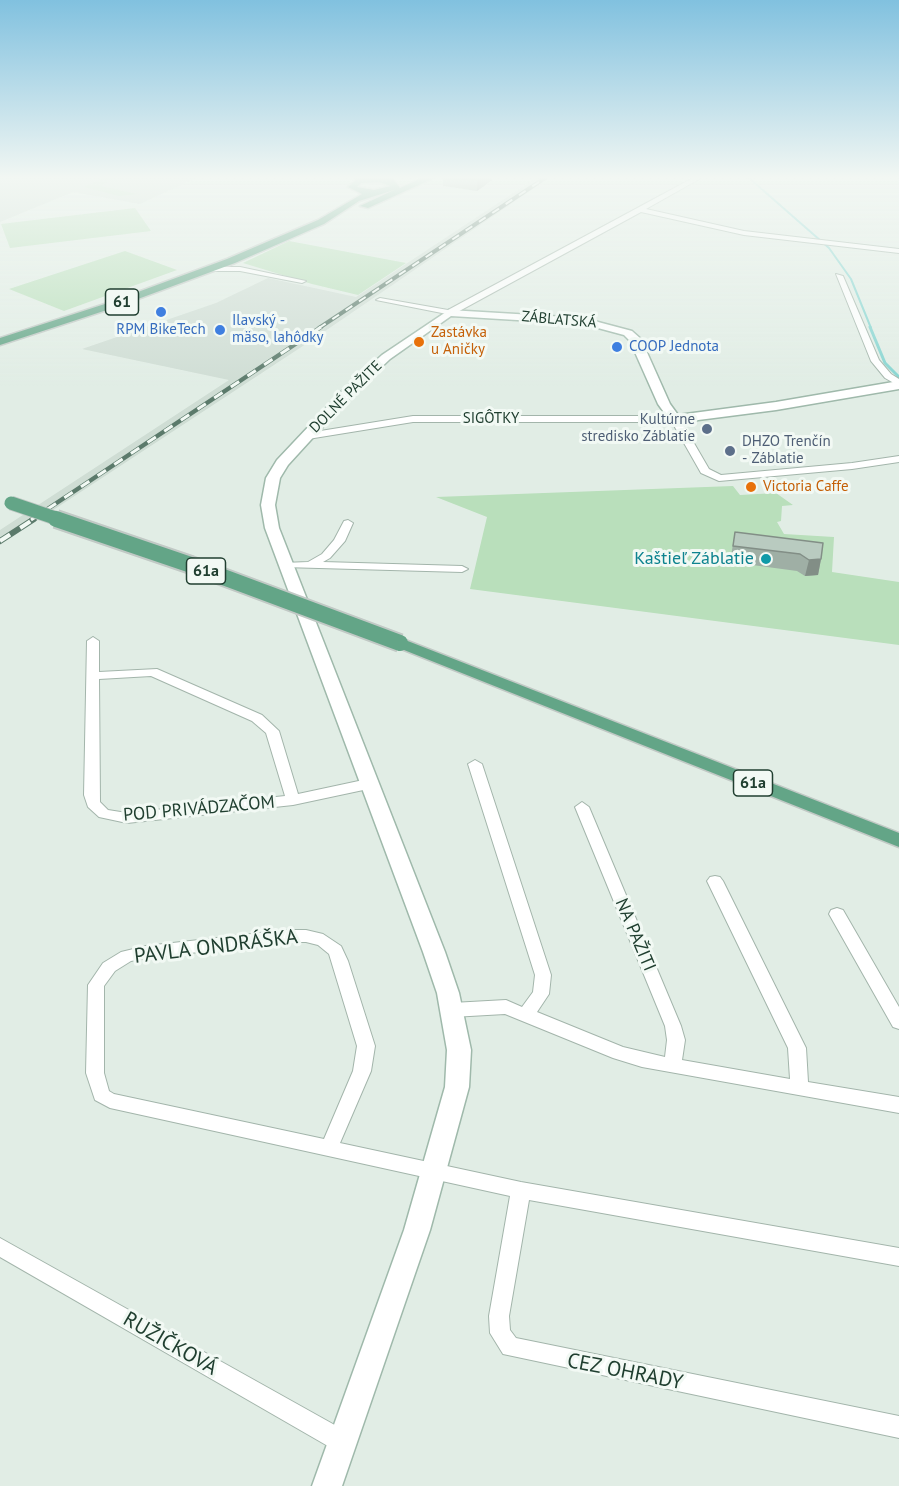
<!DOCTYPE html>
<html>
<head>
<meta charset="utf-8">
<style>
  body { margin:0 }
  canvas { display:block; background:#e1ede5 }
</style>
</head>
<body>
<canvas width="899" height="1486"></canvas>
<script>
const g = document.querySelector('canvas').getContext('2d');
g.lineJoin = 'round';
function fillPath(path, color) { g.fillStyle = color; g.fill(path, 'evenodd'); }
const shape = rows => new Path2D(rows.map(r => 'M' + r).join(''));
function trace(path, color, width, dash) { g.strokeStyle = color; g.lineWidth = width; g.lineCap = dash ? 'butt' : 'round'; g.setLineDash(dash || []); g.stroke(path); }
function label(font, color, halo, rows, align = 'center') {
  g.font = font + ' "PT Sans",sans-serif'; g.lineWidth = 6; g.setLineDash([]); g.textBaseline = 'middle'; g.strokeStyle = halo; g.fillStyle = color; for (const [text, x, y, turn = 0] of rows) {
    g.save(); g.translate(x, y); g.rotate((+turn || 0) * Math.PI / 180); g.textAlign = isNaN(turn) ? turn : align; if (halo) g.strokeText(text, 0, 0); g.fillText(text, 0, 0); g.restore();
  }
}
const built = shape([
  [0,178,196,178,140,204,73,192,0,222],
  [536,178,549,178,312,340,0,545,0,530,229,380,82,349,216,303,268,278,356,297]
]);
const green = shape([
  [103,178,114,178,101,186,137,194,119,196,84,187],
  [135,208,151,231,10,248,1,224],
  [289,241,406,263,358,295,312,284,243,263],
  [125,251,177,270,64,311,9,289],
  [733,486,740,495,776,493,793,505,782,506,781,521,777,522,784,534,834,537,832,572,899,582,899,645,470,589,487,517,436,497]
]);
const streamFar1 = shape([
  [749,178,829,248,851,279,871,328]
]);
const stream = shape([
  [870,327,885,363,899,377]
]);
const street = shape([
  [693,178,701,178,646,209,744,231,899,249,899,253,744,235,641,212,452,315,376,300,380,298,448,310,693,178],
  [209,267,240,267,306,281,302,283,240,271,206,271,206,267,209,267],
  [836,274,843,276,879,360,891,374,899,379,899,386,885,378,871,361,836,274],
  [413,416,675,416,680,419,709,469,721,475,852,463,899,456,899,462,852,469,719,481,701,473,672,422,413,422,308,439,303,436,308,433,413,416],
  [348,520,353,523,345,541,330,558,323,562,462,566,468,569,462,572,283,567,283,563,308,562,322,554,334,540,344,521,348,520],
  [93,637,99,641,99,672,157,669,262,715,279,731,298,794,368,779,375,784,368,789,293,805,127,823,99,817,88,807,84,795,87,641,93,637],
  [151,676,252,721,266,733,285,796,127,813,108,810,100,802,99,679,151,676],
  [475,760,482,764,551,975,549,994,537,1012,623,1047,665,1057,667,1040,665,1026,575,807,582,802,589,807,681,1026,685,1040,682,1060,790,1079,788,1048,707,881,710,877,715,876,720,877,723,881,806,1048,808,1082,899,1097,899,1113,642,1067,613,1058,505,1014,452,1017,446,1015,444,1010,446,1005,452,1003,506,1000,522,1007,533,992,535,975,468,764,475,760],
  [837,908,843,910,899,1007,899,1029,893,1027,829,914,831,910,837,908],
  [287,930,306,930,323,934,341,946,348,961,375,1046,371,1071,340,1143,521,1182,899,1248,899,1266,529,1200,509,1316,510,1330,516,1338,899,1416,899,1438,503,1354,490,1333,489,1316,510,1196,110,1108,95,1100,86,1073,88,985,103,963,121,952,146,946,287,930],
  [287,942,306,942,318,945,329,954,357,1046,353,1071,324,1139,114,1094,109,1091,104,1073,104,986,115,971,131,961,146,958,287,942],
  [0,1238,349,1433,352,1441,349,1449,341,1452,333,1449,0,1257,0,1238]
]);
const secondary = shape([
  [449,310,583,318,632,331,641,339,670,404,678,415,776,402,899,381,899,389,776,410,675,423,671,422,658,404,630,341,624,335,583,324,451,316,390,359,351,396,288,465,280,478,275,505,279,528,445,952,459,993,471,1050,469,1087,430,1230,342,1486,312,1486,404,1230,445,1087,447,1050,437,993,423,952,265,528,261,505,266,478,277,460,343,390,382,355,449,310]
]);
const primary = shape([
  [358,178,393,179,400,188,422,178,434,178,368,208,360,206,394,190,359,201,324,224,235,263,119,306,0,345,0,338,111,302,227,259,318,220,362,194,348,187,358,178],
  [379,182,391,186,374,190,357,187,361,183,379,182],
  [400,638,899,833,899,847,394,646,392,643,400,638]
]);
const railFar2 = shape([
  [319,328,545,178]
]);
const railFar1 = shape([
  [31,520,321,327]
]);
const rail = shape([
  [0,541,34,519]
]);
const primaryBridgeFar1 = shape([
  [11,503,61,520]
]);
const primaryBridge = shape([
  [56,519,191,565,400,643]
]);
const wall = shape([
  [443,178,492,178,492,180,477,191,443,186],
  [735,532,821,559,818,575,805,576,797,571,730,562]
]);
const shadedWall = shape([
  [477,178,492,178,492,180,477,191],
  [821,559,818,575,805,576,809,560]
]);
const building = shape([
  [735,532,823,543,821,559,809,560,800,554,733,546,735,532]
]);
const markers = [
  [161,312,6,"#3f7fe0"],
  [220,330,6,"#3f7fe0"],
  [419,342,6,"#e8710a"],
  [617,347,6,"#3f7fe0"],
  [707,429,6,"#5c6f8a"],
  [730,451,6,"#5c6f8a"],
  [751,487,6,"#e8710a"],
  [766,559,6,"#0f9aa8"]
];
const farStreetnames = [
  ["ZÁBLATSKÁ",559,320,5],
  ["DOLNÉ PAŽITE",346,397,-45],
  ["SIGÔTKY",491,419]
];
const farShopnames = [
  ["Ilavský -",232,321],
  ["mäso, lahôdky",232,338],
  ["RPM BikeTech",161,330,"center"],
  ["COOP Jednota",629,347]
];
const farFoodnames = [
  ["Zastávka",431,333],
  ["u Aničky",431,350],
  ["Victoria Caffe",763,487]
];
const farServicenames = [
  ["Kultúrne",695,420],
  ["stredisko Záblatie",695,437],
  ["DHZO Trenčín",742,442,"left"],
  ["- Záblatie",742,459,"left"]
];
const shields = [
  [122,302,33],
  [206,571,39],
  [753,783,39]
];
const shieldNames = [
  ["61",122,302],
  ["61a",206,571],
  ["61a",753,783]
];
const cultureNames = [
  ["Kaštieľ Záblatie",754,559]
];
const streetNames = [
  ["POD PRIVÁDZAČOM",199,809,-5],
  ["NA PAŽITI",635,935,67]
];
const nearStreetnames = [
  ["PAVLA ONDRÁŠKA",216,947,-7],
  ["RUŽIČKOVÁ",170,1344,30],
  ["CEZ OHRADY",625,1372,11]
];
fillPath(built, '#cfddd4');
fillPath(green, '#b9dfbb');
trace(streamFar1, '#86d5d1', 2);
trace(stream, '#86d5d1', 3);
trace(street, '#a3b5ab', 2);
trace(secondary, '#9fb9ab', 3);
trace(primary, '#c1c9c5', 3);
fillPath(street, '#fff');
fillPath(secondary, '#fff');
fillPath(primary, '#63a587');
trace(railFar2, '#5b7a6b', 4);
trace(railFar1, '#5b7a6b', 4.5);
trace(rail, '#5b7a6b', 6);
trace(railFar2, '#f2f9f4', 2, [8]);
trace(railFar1, '#f2f9f4', 3, [10]);
trace(rail, '#f2f9f4', 4, [12]);
trace(primaryBridgeFar1, '#c1c9c5', 15, []);
trace(primaryBridge, '#c1c9c5', 20, []);
trace(primaryBridgeFar1, '#63a587', 13);
trace(primaryBridge, '#63a587', 16);
fillPath(wall, '#9fafa5');
fillPath(shadedWall, '#828e86');
fillPath(building, '#b9cbc0');
trace(building, '#828e86', 1.5);
const sky = g.createLinearGradient(0, 0, 0, 386);
sky.addColorStop(0, '#81c1df');
sky.addColorStop(0.46, '#f2f7f3');
sky.addColorStop(1, '#f2f7f300');
g.fillStyle = sky;
g.fillRect(0, 0, 899, 386);
for (const [x, y, r, color] of markers) { const dot = new Path2D(); dot.arc(x, y, r, 0, 2 * Math.PI); g.fillStyle = color; g.fill(dot); trace(dot, '#f2f9f4', 2); }
label('15px', '#203f30', '#f2f9f4', farStreetnames);
label('15px', '#366cbe', '#f2f9f4', farShopnames, 'left');
label('15px', '#c56008', '#f2f9f4', farFoodnames, 'left');
label('15px', '#4e5e75', '#f2f9f4', farServicenames, 'right');
for (const [x, y, w] of shields) { const box = new Path2D(); box.roundRect(x - w / 2, y - 13, w, 26, 4.5); g.fillStyle = '#f2f9f4'; g.fill(box); trace(box, '#203f30', 1.5); }
label('bold 16px', '#203f30', null, shieldNames);
label('18px', '#0d838f', '#f2f9f4', cultureNames, 'right');
label('18px', '#203f30', '#f2f9f4', streetNames);
label('21px', '#203f30', '#f2f9f4', nearStreetnames);
</script>
</body>
</html>
